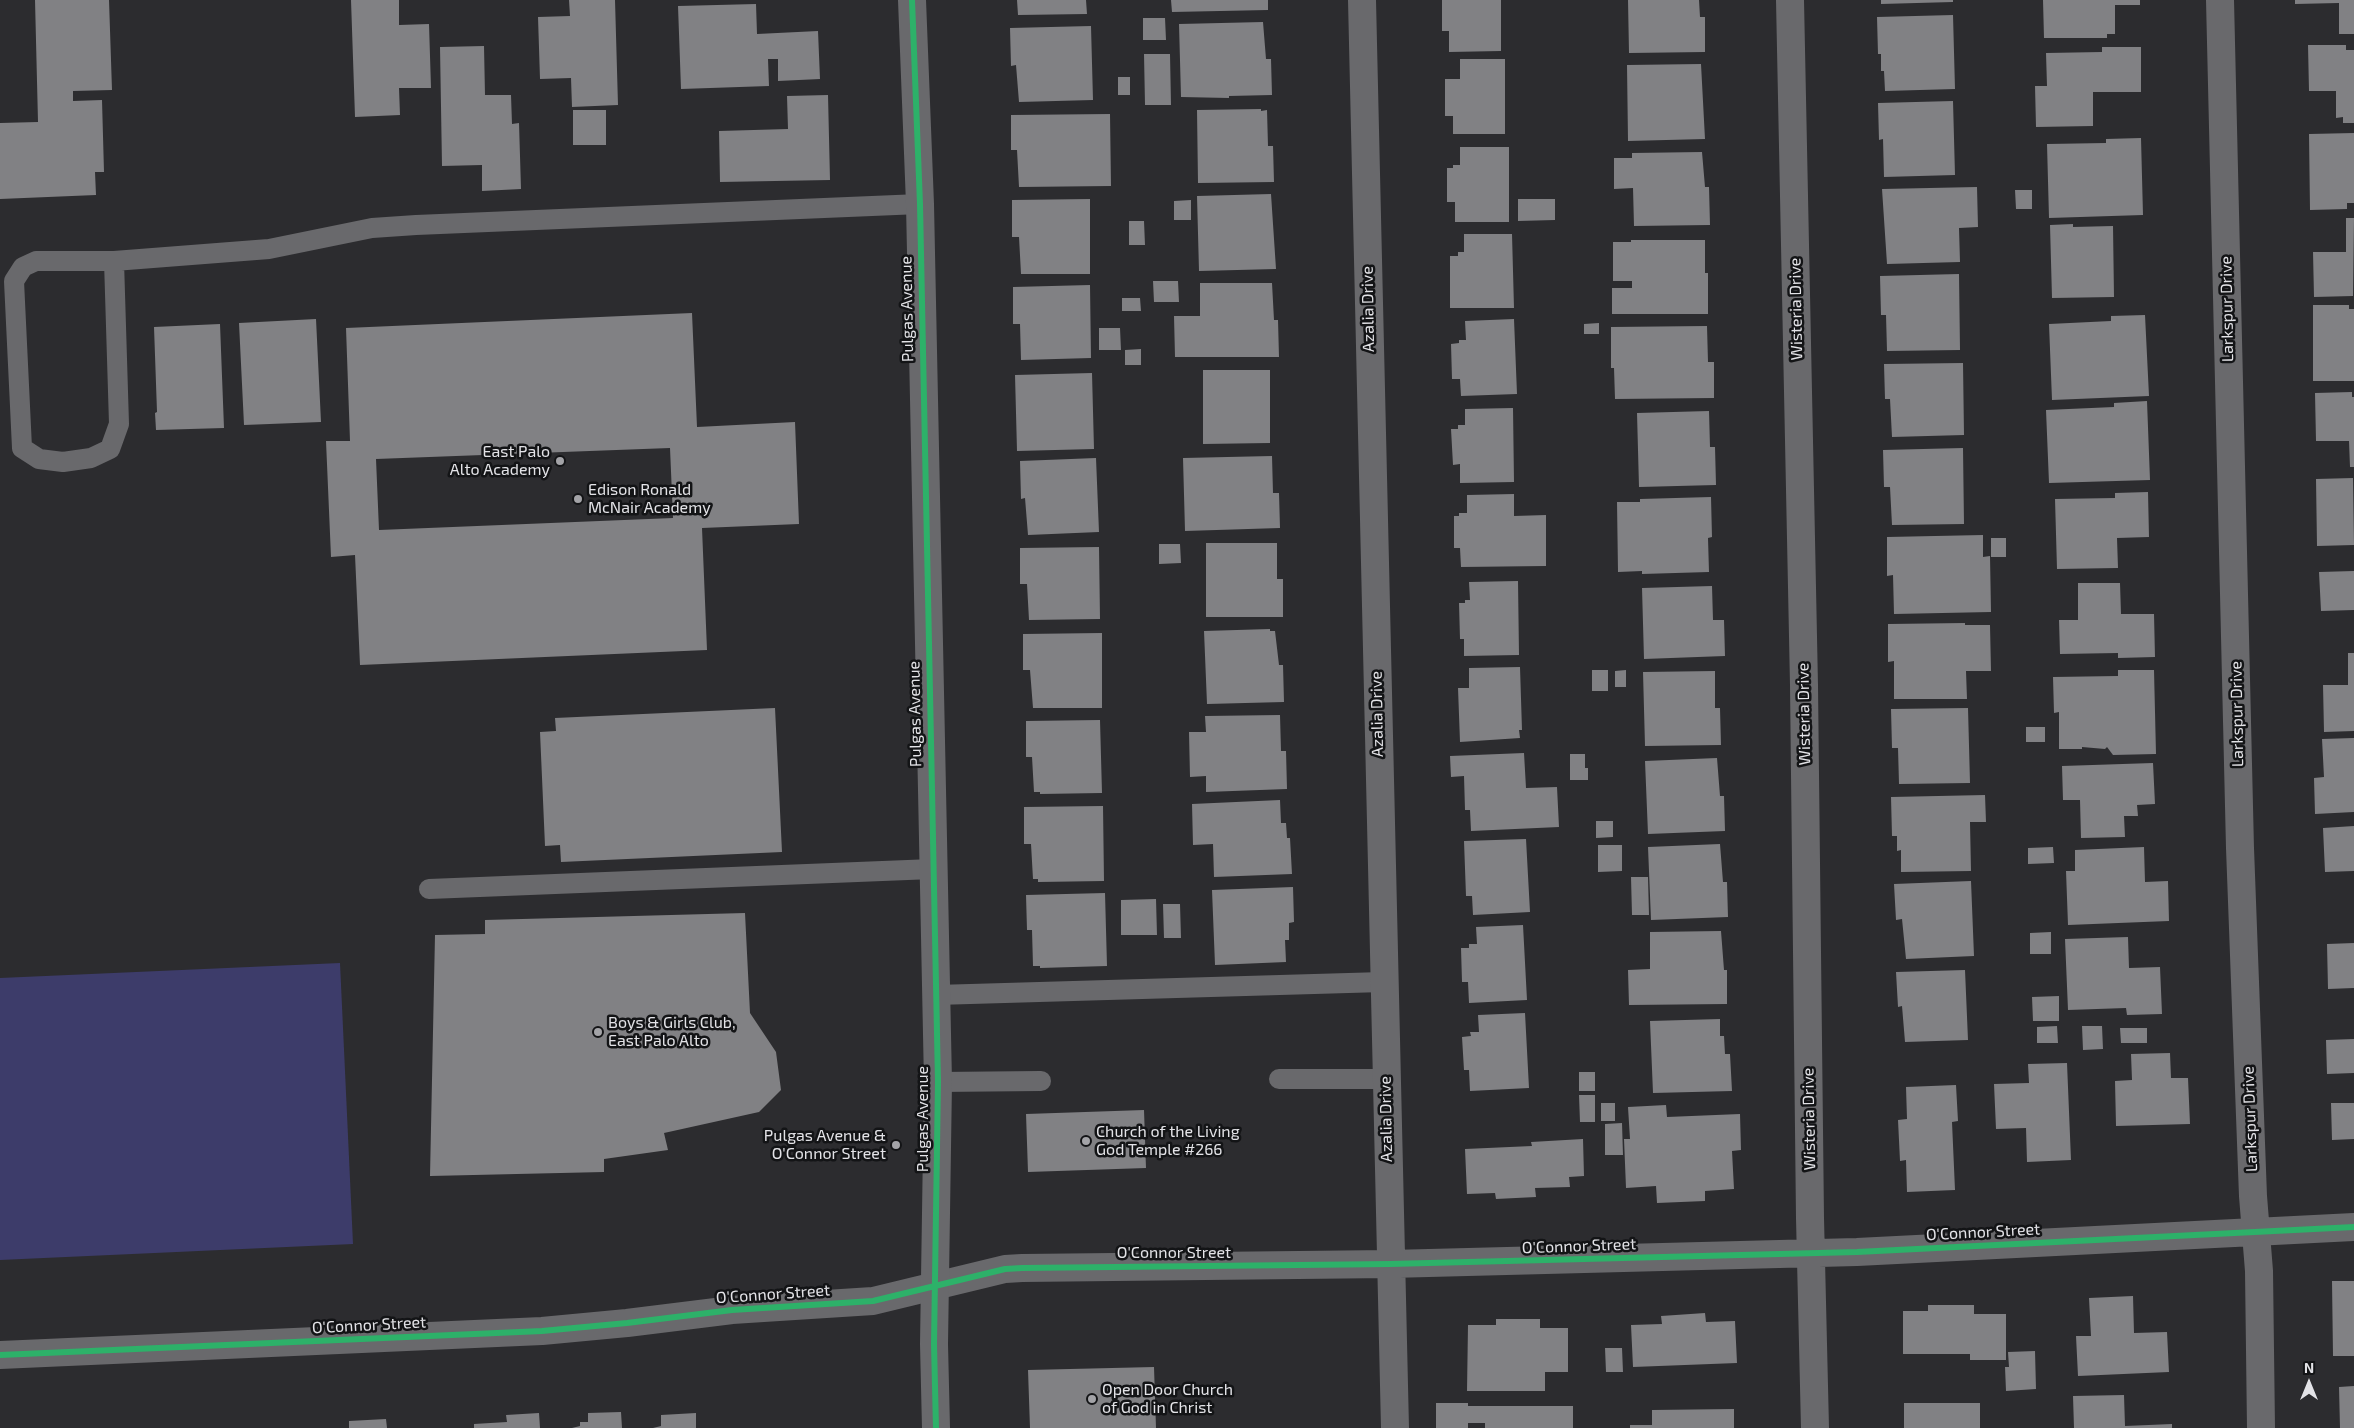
<!DOCTYPE html>
<html>
<head>
<meta charset="utf-8">
<style>
  body { margin:0 }
  #map { position:relative; width:2354px; height:1428px; overflow:hidden; background:#2c2c2f; font-family:"Exo 2",sans-serif }
  canvas { display:block }
  .north { position:absolute; left:2284px; top:1358px; width:50px; height:50px; -webkit-text-stroke:4px #131416; paint-order:stroke; rotate:0deg; font-size:14px; font-weight:700; line-height:20px; text-align:center; color:#e3e3e7 }
  .north::after { content:''; display:block; margin:auto; width:18px; height:22px; background:#e3e3e7; clip-path:polygon(50% 0,100% 100%,50% 72%,0 100%) }
</style>
</head>
<body>
<div id="map">
<canvas width="2354" height="1428"></canvas>
<div class="north">N</div>
</div>
<script>
const g = document.querySelector('canvas').getContext('2d');
g.lineJoin = 'round';
function fillPath(path, color) { g.fillStyle = color; g.fill(path, 'evenodd'); }
const shape = rows => new Path2D(rows.map(r => 'M' + r).join(''));
function trace(path, color, width, dash) { g.strokeStyle = color; g.lineWidth = width; g.lineCap = dash ? 'butt' : 'round'; g.setLineDash(dash || []); g.stroke(path); }
function label(font, color, halo, rows, align = 'center') {
  g.font = font + ' "Exo 2",sans-serif'; g.lineWidth = 5; g.setLineDash([]); g.textBaseline = 'middle'; g.strokeStyle = halo; g.fillStyle = color; for (const [text, x, y, turn = 0] of rows) {
    g.save(); g.translate(x, y); g.rotate((+turn || 0) * Math.PI / 180); g.textAlign = isNaN(turn) ? turn : align; if (halo) g.strokeText(text, 0, 0); g.fillText(text, 0, 0); g.restore();
  }
}
const green = shape([
  [340,963,353,1244,0,1260,0,978]
]);
const building = shape([
  [35,0,109,0,112,90,73,91,73,101,102,100,104,172,95,172,96,195,0,199,0,123,38,122],
  [351,0,399,0,399,25,429,24,431,88,399,88,400,115,355,117],
  [569,0,615,0,618,105,572,107,571,78,540,79,538,17,570,16],
  [1017,0,1086,0,1087,14,1018,15],
  [1171,0,1268,0,1268,10,1172,12],
  [1442,0,1501,0,1501,51,1449,52,1449,31,1442,31],
  [1628,0,1699,0,1700,17,1705,17,1705,52,1629,53],
  [1881,0,1953,0,1953,2,1881,4],
  [2043,0,2140,0,2140,5,2115,5,2115,34,2107,34,2107,38,2044,38],
  [2295,0,2354,0,2354,34,2339,34,2339,3,2295,4],
  [756,4,757,34,818,31,820,79,778,81,778,59,768,59,769,86,681,89,678,6],
  [1953,15,1955,89,1885,91,1884,71,1881,71,1881,54,1878,54,1877,17],
  [1143,18,1165,18,1166,40,1143,40],
  [1263,22,1266,59,1271,59,1272,95,1229,96,1229,98,1181,97,1179,24],
  [1091,26,1093,100,1019,102,1016,65,1011,66,1010,28],
  [2308,45,2346,45,2346,50,2354,50,2354,123,2343,123,2343,117,2336,118,2336,91,2309,91],
  [484,46,485,95,511,95,512,124,519,123,521,189,482,191,482,165,442,166,440,47],
  [2102,47,2141,47,2141,92,2093,92,2093,126,2036,127,2035,86,2047,86,2046,53,2102,52],
  [1144,54,1170,54,1171,105,1145,105],
  [1460,59,1505,59,1505,134,1453,134,1453,116,1445,116,1445,79,1460,79],
  [1701,64,1705,139,1628,141,1627,65],
  [1118,77,1130,77,1130,95,1118,95],
  [828,95,830,180,720,182,719,131,788,129,787,96],
  [1953,101,1955,175,1884,177,1883,139,1879,140,1878,103],
  [1261,109,1261,111,1267,110,1268,146,1273,146,1274,182,1198,183,1197,110],
  [573,110,606,110,606,145,573,145],
  [1110,114,1111,186,1019,187,1017,150,1011,150,1011,115],
  [2354,133,2354,203,2347,203,2347,209,2310,210,2309,134],
  [2141,138,2143,215,2049,218,2047,144,2106,143,2106,139],
  [1460,147,1509,147,1509,222,1455,222,1455,202,1447,202,1447,168,1453,168,1453,165,1460,165],
  [1702,152,1705,187,1709,187,1710,225,1634,226,1633,188,1614,189,1614,158,1632,158,1632,153],
  [1977,187,1978,227,1959,228,1960,262,1887,264,1882,189],
  [2015,190,2032,190,2032,209,2016,209],
  [1271,194,1276,269,1199,271,1197,196],
  [1090,199,1090,274,1021,274,1019,237,1012,237,1012,200],
  [1518,199,1555,199,1555,220,1518,221],
  [1191,200,1191,220,1174,220,1174,201],
  [2346,218,2354,218,2353,296,2314,297,2313,252,2346,252],
  [1129,221,1144,221,1145,245,1129,245],
  [2073,224,2073,227,2113,226,2114,297,2052,298,2050,225],
  [1464,234,1512,234,1514,308,1450,308,1450,256,1458,256,1458,252,1464,252],
  [1631,240,1705,240,1705,273,1708,273,1708,314,1612,314,1612,288,1632,288,1632,281,1613,281,1613,242,1631,242],
  [1959,274,1960,350,1887,351,1886,315,1881,315,1880,276],
  [1153,281,1178,281,1179,302,1154,302],
  [1200,283,1272,283,1274,320,1278,320,1279,357,1175,357,1174,316,1200,316],
  [1090,285,1091,358,1021,360,1020,324,1013,324,1013,287],
  [1122,298,1140,298,1141,311,1122,311],
  [2313,305,2349,305,2349,309,2354,309,2354,381,2313,381],
  [692,313,697,427,795,422,799,524,702,528,707,650,360,665,355,555,331,557,326,441,350,441,346,328],
  [670,448,673,518,379,530,376,459],
  [2145,315,2149,396,2052,400,2049,324,2111,321,2111,316],
  [316,319,321,422,244,425,239,323],
  [1514,319,1517,394,1461,396,1460,379,1452,379,1451,344,1459,343,1459,340,1466,340,1465,321],
  [1599,323,1599,334,1584,334,1584,324],
  [220,324,224,428,156,430,155,413,157,412,154,327],
  [1707,326,1708,362,1714,362,1714,398,1615,399,1614,368,1611,368,1611,327],
  [1099,328,1120,328,1121,350,1099,350],
  [1141,349,1141,365,1125,365,1125,350],
  [1963,363,1964,435,1892,437,1890,399,1885,399,1884,364],
  [1203,370,1270,370,1270,443,1203,444],
  [1092,373,1094,449,1017,451,1015,375],
  [2352,392,2352,397,2354,397,2354,467,2350,467,2349,441,2316,441,2315,393],
  [2147,401,2150,480,2049,483,2046,410,2114,407,2114,403],
  [1513,408,1514,482,1460,483,1460,464,1453,465,1451,429,1458,429,1458,425,1465,425,1465,409],
  [1709,411,1710,447,1715,447,1716,485,1639,487,1637,413],
  [1963,448,1964,524,1892,525,1890,487,1884,487,1883,450],
  [1272,456,1273,493,1279,493,1280,528,1185,531,1183,458],
  [1096,458,1099,532,1028,535,1025,498,1021,499,1020,461],
  [2353,478,2354,545,2317,546,2316,479],
  [2148,492,2149,537,2117,538,2118,568,2057,569,2055,499,2115,498,2115,493],
  [1514,494,1514,516,1546,515,1546,566,1461,567,1460,548,1454,548,1454,516,1459,516,1459,513,1467,513,1467,495],
  [1711,497,1712,537,1708,538,1709,572,1642,574,1642,571,1618,572,1617,502,1640,502,1640,499],
  [1983,535,1983,557,1990,556,1991,612,1894,614,1893,575,1887,576,1887,537],
  [1991,538,2006,538,2006,557,1991,557],
  [1206,543,1277,543,1277,579,1283,579,1283,617,1206,617],
  [1159,544,1180,544,1181,563,1159,564],
  [1099,547,1100,619,1029,620,1027,584,1020,584,1020,548],
  [2354,571,2354,610,2321,611,2319,572],
  [1518,581,1519,655,1464,656,1464,639,1460,639,1459,603,1465,603,1465,600,1470,600,1469,582],
  [2078,583,2120,583,2121,614,2154,614,2155,657,2118,658,2118,653,2060,654,2059,620,2078,620],
  [1712,586,1713,620,1724,620,1725,656,1644,659,1642,588],
  [1965,623,1965,625,1990,625,1991,671,1966,671,1967,699,1894,699,1894,661,1888,662,1888,624],
  [1270,629,1270,631,1275,631,1279,665,1283,665,1284,702,1207,704,1204,631],
  [1102,633,1102,708,1033,708,1030,670,1023,670,1023,634],
  [2348,653,2354,653,2354,731,2324,732,2323,685,2348,685],
  [1520,667,1522,730,1519,730,1520,738,1460,742,1458,688,1469,688,1469,668],
  [1592,670,1608,670,1608,691,1592,691],
  [1626,670,1626,687,1615,687,1615,671],
  [2118,670,2154,670,2156,754,2113,755,2107,747,2105,749,2082,747,2082,749,2059,749,2059,712,2054,713,2053,677,2118,676],
  [1715,671,1715,708,1720,708,1721,745,1645,746,1643,672],
  [775,708,782,852,561,862,560,845,545,846,540,732,556,731,555,718],
  [1968,708,1970,783,1899,784,1898,748,1892,748,1891,709],
  [1280,715,1281,751,1286,751,1287,789,1206,792,1206,776,1190,777,1189,732,1206,732,1205,716],
  [1100,720,1102,793,1040,794,1040,792,1034,792,1032,757,1026,757,1026,721],
  [2026,727,2045,727,2045,742,2026,742],
  [2354,738,2354,812,2315,814,2314,778,2324,777,2322,739],
  [1524,753,1526,788,1557,787,1559,827,1471,831,1470,810,1465,810,1464,776,1451,777,1450,756],
  [1570,754,1585,754,1585,768,1588,768,1588,780,1570,780],
  [1717,758,1720,796,1724,796,1725,831,1648,834,1645,761],
  [2153,763,2155,804,2137,805,2138,816,2124,816,2125,837,2081,838,2080,800,2063,800,2062,766],
  [1985,795,1986,822,1970,822,1971,871,1901,872,1901,850,1897,851,1897,836,1892,836,1891,797],
  [1280,800,1281,823,1286,823,1287,838,1290,838,1292,874,1214,877,1213,844,1193,845,1192,804],
  [1103,806,1104,881,1038,882,1038,879,1033,879,1031,844,1024,844,1024,807],
  [1596,821,1613,821,1613,837,1596,838],
  [2354,826,2354,871,2325,872,2323,828],
  [1526,839,1530,912,1473,915,1472,896,1466,896,1464,841],
  [1720,844,1723,882,1727,882,1728,917,1651,920,1648,847],
  [1598,845,1622,845,1622,871,1598,872],
  [2053,847,2054,863,2028,864,2028,848],
  [2144,847,2145,882,2168,881,2169,921,2068,925,2066,871,2075,871,2075,850],
  [1631,877,1648,877,1649,915,1632,915],
  [1971,881,1974,956,1906,959,1902,919,1896,920,1894,884],
  [1293,887,1294,922,1289,923,1289,940,1285,940,1286,962,1215,965,1212,890],
  [1105,893,1107,966,1040,968,1040,966,1033,966,1032,930,1027,930,1026,895],
  [1156,899,1157,935,1121,935,1121,900],
  [1163,904,1180,904,1181,938,1164,938],
  [745,913,750,1013,776,1052,781,1090,759,1112,664,1133,668,1150,604,1159,604,1172,430,1176,435,935,485,934,485,920],
  [1523,925,1527,1000,1469,1003,1468,982,1462,982,1461,948,1469,948,1469,944,1477,944,1476,927],
  [1721,931,1724,970,1727,970,1727,1004,1629,1005,1628,970,1650,969,1650,932],
  [2051,932,2051,954,2030,954,2030,933],
  [2128,937,2129,968,2160,967,2162,1014,2127,1015,2126,1008,2068,1010,2065,939],
  [2354,943,2354,988,2328,989,2327,944],
  [1965,970,1968,1040,1905,1042,1902,1006,1898,1007,1896,972],
  [2059,996,2059,1021,2033,1021,2032,997],
  [1525,1013,1529,1088,1470,1091,1469,1070,1464,1070,1462,1037,1471,1036,1470,1032,1479,1032,1478,1015],
  [1720,1019,1720,1036,1724,1036,1725,1054,1730,1054,1732,1091,1653,1093,1650,1021],
  [2057,1026,2058,1043,2037,1043,2037,1027],
  [2082,1026,2102,1026,2103,1049,2083,1050],
  [2120,1028,2147,1028,2147,1043,2121,1043],
  [2354,1039,2354,1073,2327,1074,2326,1040],
  [2170,1053,2171,1078,2188,1078,2190,1124,2116,1126,2115,1081,2132,1080,2131,1054],
  [2067,1063,2071,1160,2027,1162,2026,1128,1996,1129,1994,1084,2029,1083,2028,1064],
  [1579,1072,1595,1072,1595,1091,1579,1091],
  [1956,1085,1958,1121,1952,1122,1955,1190,1907,1192,1906,1160,1900,1161,1898,1120,1907,1119,1906,1087],
  [1579,1095,1595,1095,1595,1122,1580,1122],
  [1601,1103,1615,1103,1615,1121,1601,1121],
  [2331,1103,2354,1103,2354,1139,2332,1140],
  [1666,1105,1667,1117,1740,1114,1741,1150,1732,1151,1734,1189,1705,1191,1705,1201,1657,1203,1656,1186,1626,1188,1624,1139,1630,1139,1628,1107],
  [1144,1110,1146,1168,1028,1172,1026,1114],
  [1622,1123,1623,1155,1605,1155,1605,1124],
  [1583,1139,1584,1176,1569,1177,1570,1187,1535,1188,1536,1197,1496,1199,1495,1193,1467,1194,1465,1149,1532,1146,1531,1142],
  [2332,1281,2354,1281,2354,1356,2333,1356],
  [2133,1296,2134,1333,2167,1332,2169,1372,2078,1376,2076,1336,2091,1336,2089,1298],
  [1928,1305,1974,1305,1974,1314,2006,1314,2006,1360,1970,1360,1970,1354,1903,1354,1903,1311,1928,1311],
  [1705,1313,1706,1322,1735,1321,1737,1363,1633,1367,1631,1325,1662,1324,1661,1316],
  [1496,1319,1540,1319,1540,1328,1568,1328,1568,1372,1545,1372,1545,1391,1467,1391,1468,1325,1496,1325],
  [1605,1348,1622,1348,1623,1372,1606,1372],
  [2035,1351,2036,1389,2006,1391,2005,1367,2009,1367,2008,1352],
  [1154,1367,1156,1428,1030,1428,1028,1370],
  [2354,1386,2354,1428,2340,1428,2339,1387],
  [2124,1395,2125,1426,2172,1424,2172,1428,2074,1428,2073,1396],
  [1436,1403,1468,1403,1468,1406,1573,1406,1573,1428,1485,1428,1485,1423,1468,1423,1468,1428,1436,1428],
  [1904,1403,1980,1403,1980,1428,1904,1428],
  [1734,1409,1734,1428,1630,1428,1630,1425,1652,1425,1652,1410],
  [621,1412,622,1428,572,1428,580,1426,580,1422,588,1422,588,1413],
  [539,1413,540,1428,474,1428,474,1424,507,1422,506,1415],
  [696,1413,696,1428,653,1428,661,1426,661,1415],
  [386,1419,387,1428,349,1428,349,1421]
]);
const lane = shape([
  [114,261,119,424,110,449,91,458,63,462,39,459,22,448,14,281,23,267,36,261,114,261,269,249,372,228,416,225,920,204],
  [429,889,933,869],
  [936,995,1383,982],
  [1279,1079,1386,1079],
  [938,1082,1041,1081]
]);
const street = shape([
  [1362,0,1395,1428],
  [1790,0,1804,685,1810,1218,1815,1428],
  [2220,0,2240,848,2253,1196,2259,1271,2261,1428],
  [0,1355,542,1331,627,1323,732,1310,873,1301,1005,1269,1022,1268,1390,1264,1857,1252,2354,1227]
]);
const secondary = shape([
  [912,0,920,204,938,1082,934,1344,936,1428]
]);
const cycleway = shape([
  [912,0,920,204,938,1082,934,1344,936,1428],
  [0,1355,542,1331,627,1323,732,1310,873,1301,1005,1269,1022,1268,1390,1264,1857,1252,2354,1227]
]);
const markers = [
  [560,461,5,"#a3a3a7"],
  [578,499,5,"#a3a3a7"],
  [598,1032,5,"#a3a3a7"],
  [1086,1141,5,"#a3a3a7"],
  [896,1145,5,"#a3a3a7"],
  [1092,1399,5,"#a3a3a7"]
];
const streetNames = [
  ["Pulgas Avenue",907,309,-91],
  ["Azalia Drive",1368,309,-91],
  ["Wisteria Drive",1796,309,-91],
  ["Larkspur Drive",2227,309,-91],
  ["Pulgas Avenue",915,714,-91],
  ["Azalia Drive",1377,714,-91],
  ["Wisteria Drive",1804,714,-91],
  ["Larkspur Drive",2237,714,-91],
  ["Pulgas Avenue",923,1119,-90],
  ["Azalia Drive",1386,1119,-91],
  ["Wisteria Drive",1809,1119,-91],
  ["Larkspur Drive",2250,1119,-92],
  ["O'Connor Street",1983,1232,-3],
  ["O'Connor Street",1579,1246,-2],
  ["O'Connor Street",1174,1253],
  ["O'Connor Street",773,1294,-4],
  ["O'Connor Street",369,1325,-3]
];
const poiNames = [
  ["East Palo",550,452,"right"],
  ["Alto Academy",550,470,"right"],
  ["Edison Ronald",588,490],
  ["McNair Academy",588,508],
  ["Boys & Girls Club,",608,1023],
  ["East Palo Alto",608,1041],
  ["Church of the Living",1096,1132],
  ["God Temple #266",1096,1150],
  ["Pulgas Avenue &",886,1136,"right"],
  ["O'Connor Street",886,1154,"right"],
  ["Open Door Church",1102,1390],
  ["of God in Christ",1102,1408]
];
fillPath(green, '#3d3c6a');
fillPath(building, '#818184');
trace(lane, '#69696c', 20);
trace(street, '#69696c', 28);
trace(secondary, '#69696c', 28);
trace(cycleway, '#2db169', 6);
for (const [x, y, r, color] of markers) { const dot = new Path2D(); dot.arc(x, y, r, 0, 2 * Math.PI); g.fillStyle = color; g.fill(dot); trace(dot, '#131416', 2); }
label('16px', '#e3e3e7', '#131416', streetNames);
label('16px', '#e3e3e7', '#131416', poiNames, 'left');
</script>
</body>
</html>
